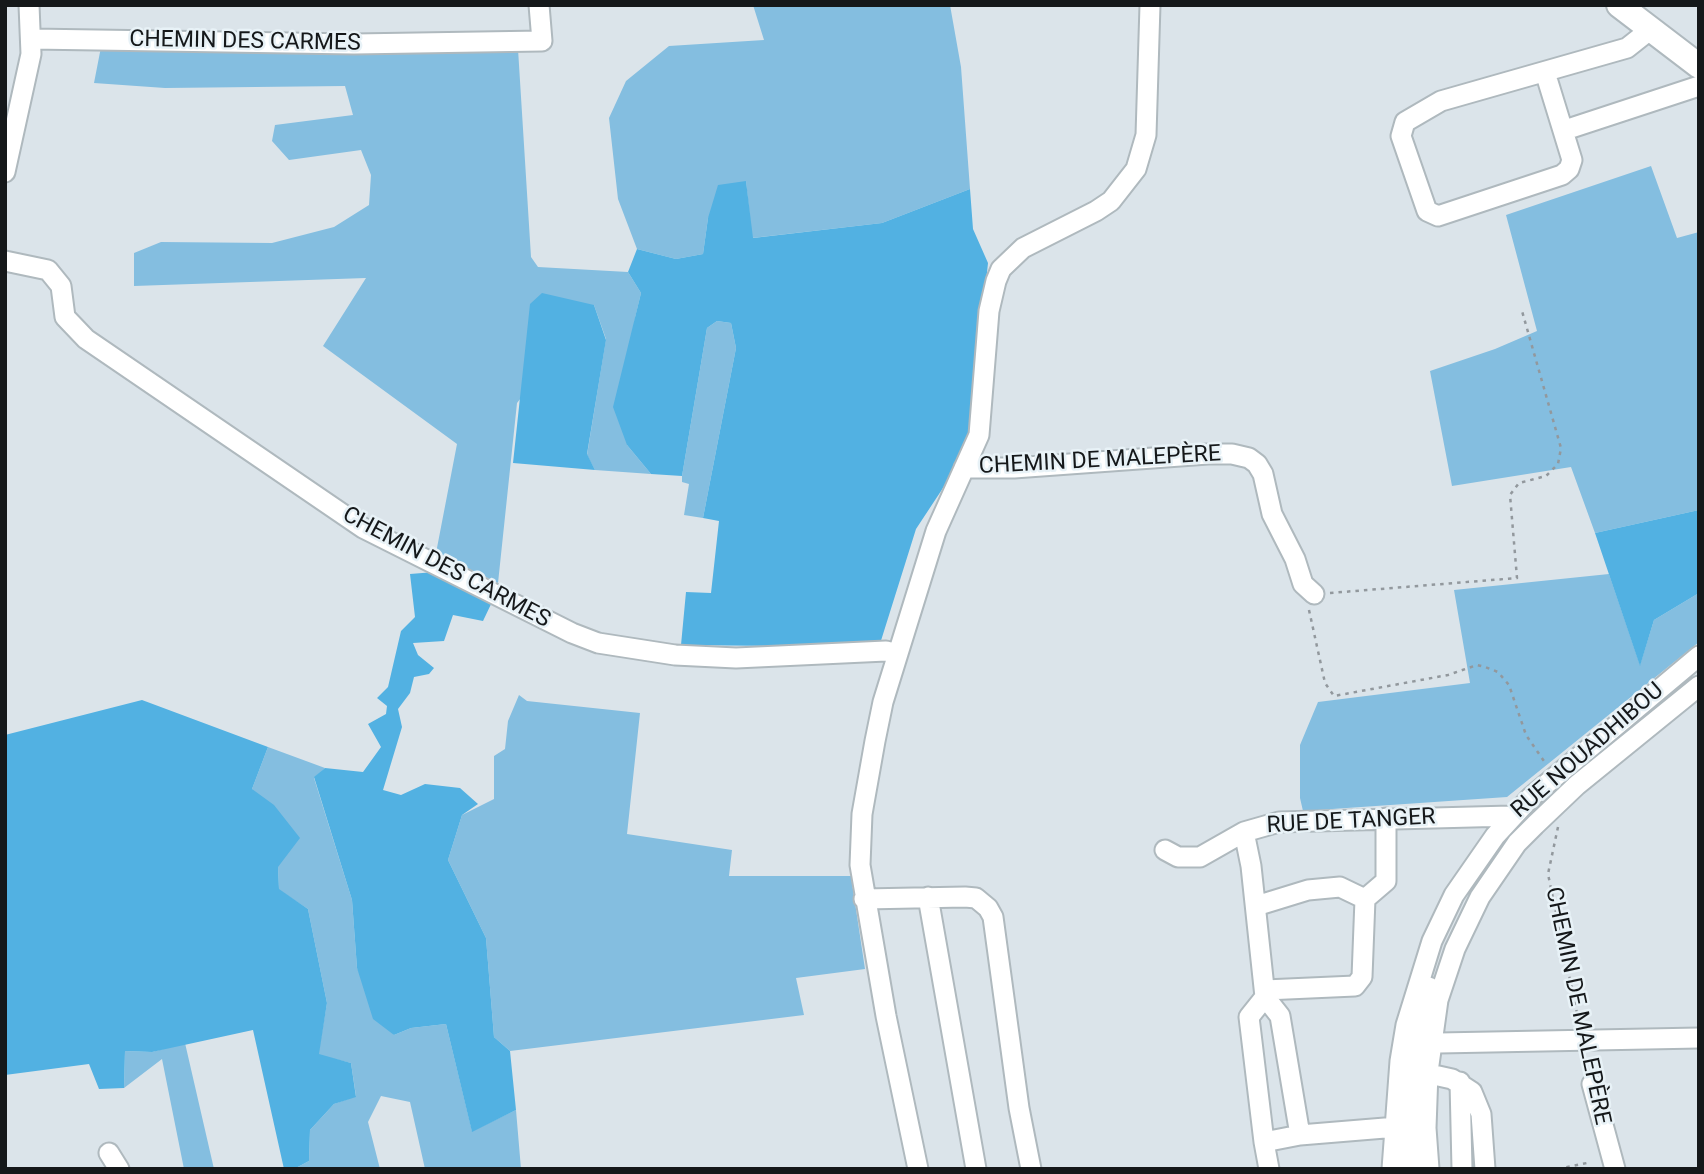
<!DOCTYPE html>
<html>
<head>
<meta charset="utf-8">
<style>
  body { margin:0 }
  #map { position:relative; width:1704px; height:1174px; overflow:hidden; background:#dbe4ea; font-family:Roboto,sans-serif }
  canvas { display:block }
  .frame { position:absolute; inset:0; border:7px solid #15181a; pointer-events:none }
</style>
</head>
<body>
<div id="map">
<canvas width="1704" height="1174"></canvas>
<div class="frame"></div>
</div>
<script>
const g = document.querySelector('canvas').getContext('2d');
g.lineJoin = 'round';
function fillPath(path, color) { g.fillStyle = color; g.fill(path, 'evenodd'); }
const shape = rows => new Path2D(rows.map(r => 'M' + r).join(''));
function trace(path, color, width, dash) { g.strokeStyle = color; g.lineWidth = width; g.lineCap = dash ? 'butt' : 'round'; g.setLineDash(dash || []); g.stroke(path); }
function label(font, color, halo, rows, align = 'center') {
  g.font = font + ' Roboto,sans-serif'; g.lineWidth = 5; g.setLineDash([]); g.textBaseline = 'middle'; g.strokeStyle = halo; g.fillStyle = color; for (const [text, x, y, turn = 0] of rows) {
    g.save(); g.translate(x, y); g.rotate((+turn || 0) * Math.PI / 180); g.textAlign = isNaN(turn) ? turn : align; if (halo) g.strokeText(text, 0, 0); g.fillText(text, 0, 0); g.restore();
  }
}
const green = shape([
  [753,5,950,5,961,67,970,189,882,223,752,238,746,181,708,218,703,254,676,259,637,249,618,199,609,118,626,81,669,46,764,40],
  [101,47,518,49,531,257,538,267,628,272,641,293,635,318,627,445,651,474,595,470,587,455,606,339,594,305,517,403,498,583,436,553,457,444,323,346,366,278,134,286,134,253,161,242,272,243,334,227,369,205,371,175,361,150,289,160,272,141,275,125,353,115,345,86,165,88,94,83],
  [1651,166,1677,238,1699,232,1699,510,1595,533,1571,467,1452,486,1430,371,1495,349,1537,331,1506,215],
  [717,321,731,323,736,348,703,518,684,515,689,484,682,482,682,476,707,328],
  [1609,574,1640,665,1654,620,1699,593,1699,642,1507,797,1303,811,1300,798,1300,745,1318,702,1470,683,1454,590],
  [519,695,527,701,640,713,627,834,732,850,729,876,851,876,865,969,796,978,804,1015,510,1051,494,1037,486,938,448,860,462,815,494,799,494,756,505,749,508,721],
  [268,747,325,768,314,778,352,900,357,968,394,1035,411,1028,446,1024,472,1131,516,1110,521,1169,425,1169,410,1102,381,1096,368,1122,380,1169,294,1169,309,1161,310,1130,334,1104,356,1096,351,1063,318,1055,327,1003,308,909,279,890,278,867,252,789],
  [185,1043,214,1169,184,1169,162,1059,124,1088,125,1051,152,1052]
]);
const forest = shape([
  [746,181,753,238,882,223,970,189,973,229,988,263,968,450,916,529,879,647,681,645,686,592,711,593,719,521,703,518,736,348,731,323,717,321,707,328,682,476,651,474,627,445,613,407,641,293,628,272,637,249,676,259,703,254,708,218,718,185],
  [542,293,594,305,606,340,587,454,595,470,513,463,530,304],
  [1699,510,1699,593,1654,620,1640,666,1595,533],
  [435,572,493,600,483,621,453,615,444,641,413,643,418,655,434,668,429,674,414,677,410,693,398,709,402,727,383,790,401,795,425,784,460,788,478,804,462,815,448,860,486,938,494,1037,510,1051,516,1110,472,1132,446,1024,411,1028,394,1035,373,1019,357,968,352,900,314,777,325,768,363,772,381,747,368,724,386,714,387,706,377,698,388,687,401,631,415,617,410,574],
  [142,700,268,747,252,789,274,805,300,838,278,867,279,889,308,909,327,1003,319,1054,351,1063,356,1097,334,1104,310,1130,309,1161,294,1169,284,1169,253,1030,152,1052,125,1051,124,1088,99,1089,89,1064,5,1075,5,735]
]);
const path = shape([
  [1330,593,1517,578,1510,495,1519,483,1546,476,1558,464,1561,448,1522,311],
  [1309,610,1325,683,1334,696,1448,675,1477,665,1485,667,1498,672,1509,685,1526,735,1546,764],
  [1558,827,1548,874,1579,1023],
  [1558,1169,1587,1163]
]);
const minor = shape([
  [32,39,354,44,542,41,539,5],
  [1545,72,1572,160,1569,169,1562,175,1438,216,1427,211,1401,136,1405,122,1441,101,1627,48,1651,29],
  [1565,130,1699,86],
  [5,172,31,54,29,5],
  [5,261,48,270,61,286,65,317,86,339,363,528,572,633,598,643,675,655,736,658,886,651,897,654],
  [964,468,1014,468,1208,454,1232,454,1249,458,1257,464,1263,474,1272,514,1295,559,1303,584,1314,594],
  [1244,832,1251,866,1265,997,1249,1017,1264,1142],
  [1165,850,1178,857,1200,857,1244,832,1279,822,1511,816],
  [928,897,976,1169],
  [864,899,965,897,976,898,988,908,993,917,1019,1108,1031,1169],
  [1256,906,1308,890,1340,887,1365,899,1386,881,1386,818],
  [1265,990,1355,986,1362,977,1365,899],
  [1265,997,1280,1016,1300,1135],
  [1431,1040,1439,1043,1699,1038],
  [1416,1071,1452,1079,1472,1092,1481,1114,1485,1169],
  [1460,1082,1462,1169],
  [1592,1084,1615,1169],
  [109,1153,119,1169],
  [918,1169,886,1016,860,865,862,814,875,741,883,702,936,531,979,435,989,311,996,281,1001,269,1023,248,1096,211,1111,201,1136,169,1146,135,1150,5],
  [1269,1169,1264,1142,1300,1135,1397,1127],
  [1392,1169,1400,1061,1406,1025,1432,941,1454,895,1495,836,1531,797,1699,656],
  [1411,1169,1417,1051,1429,987],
  [1429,1169,1426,1128,1428,1072,1438,1000,1455,949,1480,897,1517,843,1535,825,1577,785,1699,686]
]);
const major = shape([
  [1619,5,1699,66]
]);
const streetNames = [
  ["CHEMIN DES CARMES",245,42,1],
  ["CHEMIN DE MALEPÈRE",1100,461,-3],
  ["CHEMIN DES CARMES",446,568,28],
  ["RUE NOUADHIBOU",1588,751,-41],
  ["RUE DE TANGER",1351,822,-3],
  ["CHEMIN DE MALEPÈRE",1577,1006,78]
];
fillPath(green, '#84bee0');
fillPath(forest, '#52b1e2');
trace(minor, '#afb9be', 23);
trace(major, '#afb9be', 28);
trace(path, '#92989d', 2.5, [3.5, 5]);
trace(minor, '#fff', 19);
trace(major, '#fff', 24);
label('23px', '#15181a', '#e8f2f7', streetNames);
</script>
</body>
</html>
